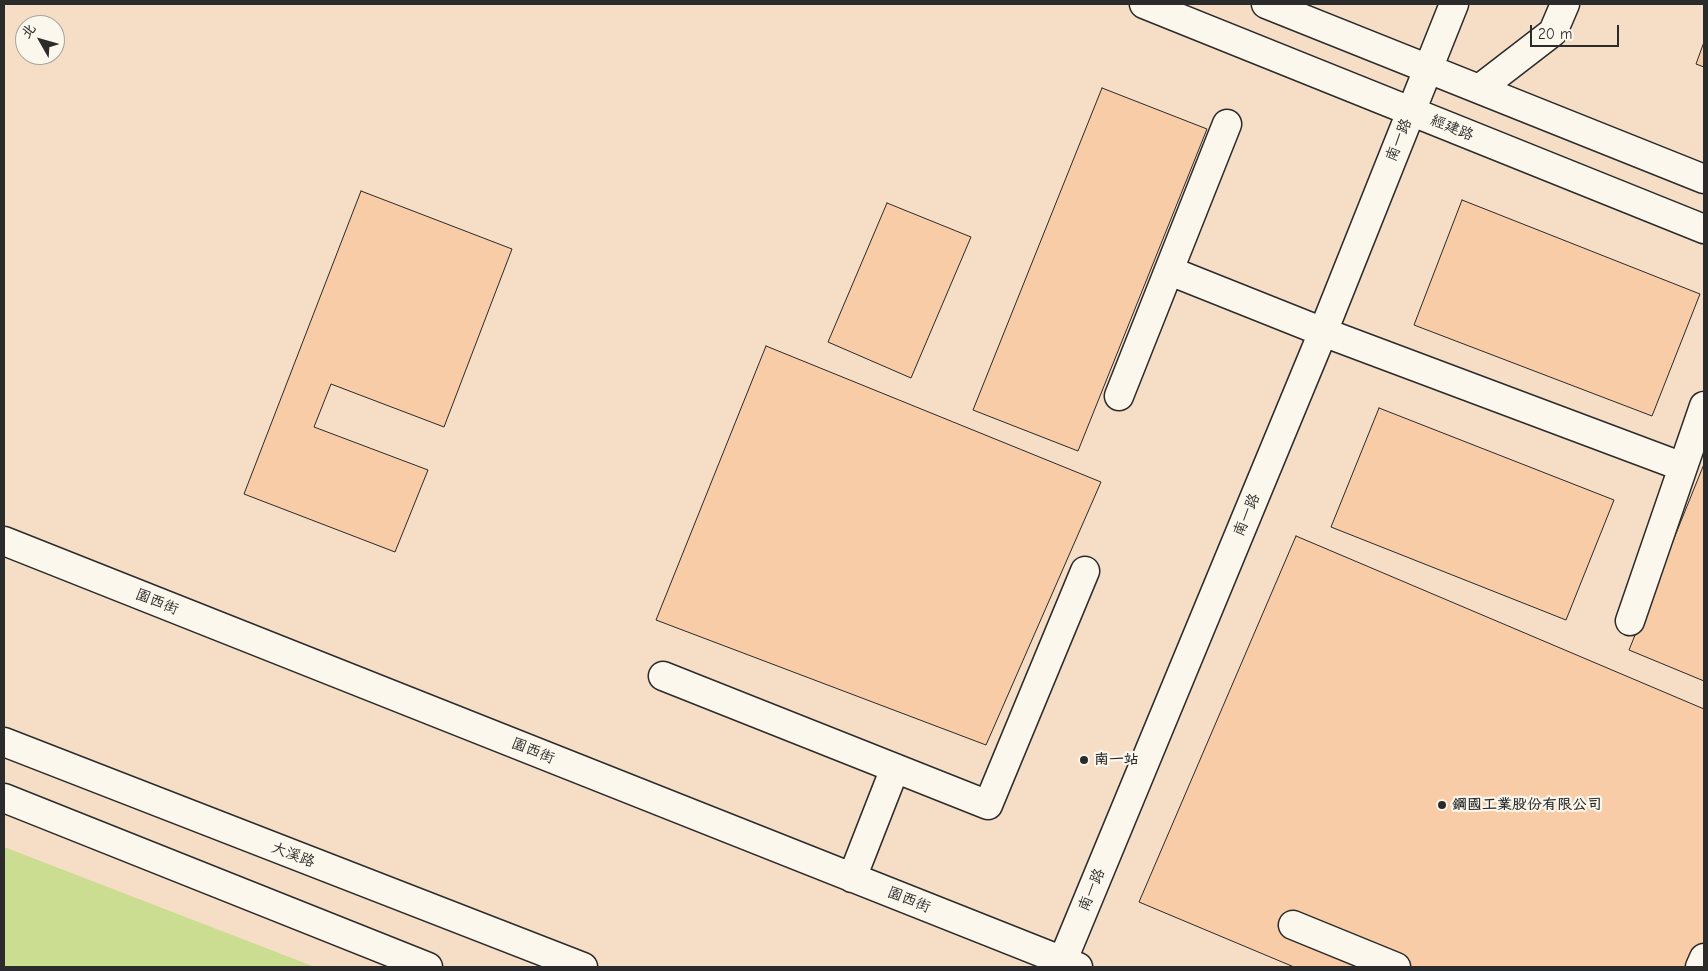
<!DOCTYPE html>
<html>
<head>
<meta charset="utf-8">
<style>
  body { margin:0 }
  #map { position:relative; width:1708px; height:971px; overflow:hidden; background:#faead7; font-family:"Comic Neue","LXGW WenKai TC",sans-serif }
  canvas { display:block }
  .frame { position:absolute; inset:0; border:5px solid #2b2b2b; pointer-events:none }
  .north { position:absolute; left:15px; top:15px; width:50px; height:50px; box-sizing:border-box; background:#fbf7ec; border:1px solid #a8a59f; border-radius:50%; rotate:308deg; font-size:14px; font-weight:700; line-height:20px; text-align:center; color:#2b2b2b }
  .north::after { content:''; display:block; margin:auto; width:18px; height:22px; background:#2b2b2b; clip-path:polygon(50% 0,100% 100%,50% 72%,0 100%) }
  .scale { position:absolute; left:1530px; top:25px; width:89px; height:22px; box-sizing:border-box; border:2px solid #2b2b2b; border-top:0; padding-left:6px; font-size:15px; line-height:18px; white-space:nowrap; color:#2b2b2b; -webkit-text-stroke:4px #fbf7ec; paint-order:stroke }
</style>
</head>
<body>
<div id="map">
<canvas width="1708" height="971"></canvas>
<div class="frame"></div>
<div class="north">北</div>
<div class="scale">20 m</div>
</div>
<script>
const g = document.querySelector('canvas').getContext('2d');
g.lineJoin = 'round';
function fillPath(path, color) { g.fillStyle = color; g.fill(path, 'evenodd'); }
const shape = rows => new Path2D(rows.map(r => 'M' + r).join(''));
function trace(path, color, width, dash) { g.strokeStyle = color; g.lineWidth = width; g.lineCap = dash ? 'butt' : 'round'; g.setLineDash(dash || []); g.stroke(path); }
function label(font, color, halo, rows, align = 'center') {
  g.font = font + ' "Comic Neue","LXGW WenKai TC",sans-serif'; g.lineWidth = 4.5; g.setLineDash([]); g.textBaseline = 'middle'; g.strokeStyle = halo; g.fillStyle = color; for (const [text, x, y, turn = 0] of rows) {
    g.save(); g.translate(x, y); g.rotate((+turn || 0) * Math.PI / 180); g.textAlign = isNaN(turn) ? turn : align; if (halo) g.strokeText(text, 0, 0); g.fillText(text, 0, 0); g.restore();
  }
}
const built = shape([
  [4,4,1704,4,1704,967,4,967],
  [25,25,55,25,55,55,25,55]
]);
const green = shape([
  [4,847,315,967,4,967]
]);
const building = shape([
  [1704,42,1704,67,1696,64,1704,42],
  [1102,88,1207,129,1078,451,973,410,1102,88],
  [361,191,512,249,444,427,331,384,314,427,428,470,395,552,244,494,361,191],
  [1462,200,1700,294,1652,416,1414,325,1462,200],
  [887,203,971,237,911,378,828,342,887,203],
  [766,346,1101,482,986,745,656,620,766,346],
  [1379,408,1614,500,1566,620,1331,527,1379,408],
  [1704,464,1704,681,1629,650,1704,464],
  [1296,536,1704,709,1704,967,1294,967,1139,902,1296,536]
]);
const minor = shape([
  [1144,4,1704,229],
  [1266,4,1704,179],
  [1479,89,1553,32,1565,4],
  [1170,271,1323,332,1683,467],
  [1119,396,1227,124],
  [4,541,1078,967],
  [1630,621,1704,406],
  [663,676,988,805,1085,571],
  [852,878,895,768],
  [1293,925,1396,967],
  [1060,967,1323,332,1454,4],
  [1700,967,1704,958]
]);
const major = shape([
  [4,742,583,967],
  [4,798,428,967]
]);
const markers = [
  [1084,760,5,"#2b2b2b"],
  [1442,805,5,"#2b2b2b"]
];
const streetNames = [
  ["經建路",1452,128,22],
  ["南一路",1399,140,-68],
  ["南一路",1247,515,-67],
  ["園西街",157,602,22],
  ["園西街",533,751,22],
  ["大溪路",293,855,21],
  ["南一路",1092,890,-67],
  ["園西街",909,900,22]
];
const poiNames = [
  ["南一站",1094,760],
  ["鋼國工業股份有限公司",1452,805]
];
fillPath(built, '#f5ddc6');
fillPath(green, '#cadd91');
fillPath(building, '#f8cca7');
trace(building, '#2b2b2b', 1);
trace(minor, '#2b2b2b', 31);
trace(major, '#2b2b2b', 31);
trace(minor, '#fbf7ec', 28);
trace(major, '#fbf7ec', 28);
for (const [x, y, r, color] of markers) { const dot = new Path2D(); dot.arc(x, y, r, 0, 2 * Math.PI); g.fillStyle = color; g.fill(dot); trace(dot, '#fbf7ec', 2); }
label('15px', '#2b2b2b', '#fbf7ec', streetNames);
label('bold 15px', '#2b2b2b', '#fbf7ec', poiNames, 'left');
</script>
</body>
</html>
